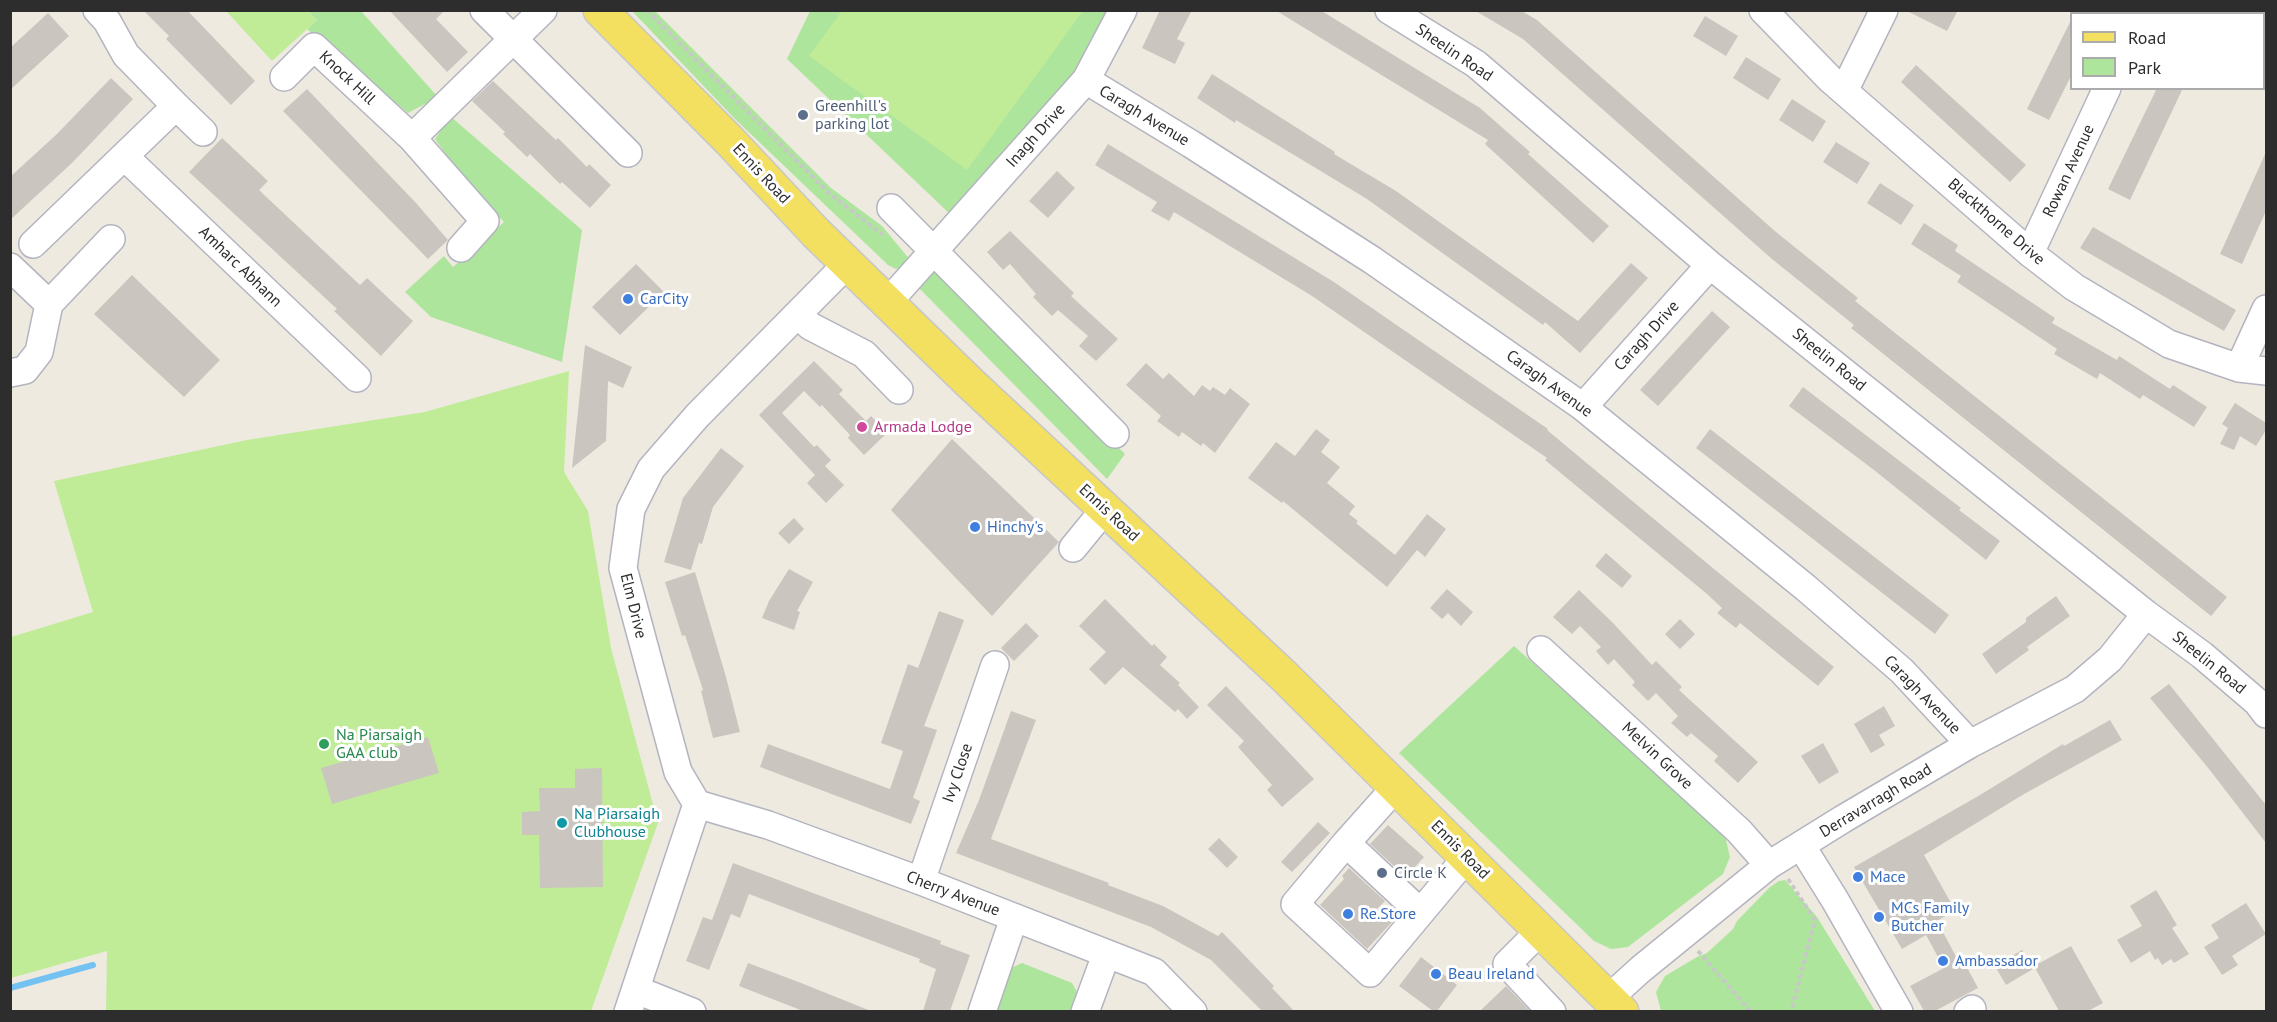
<!DOCTYPE html>
<html>
<head>
<meta charset="utf-8">
<style>
  body { margin:0 }
  #map { position:relative; width:2277px; height:1022px; overflow:hidden; background:#eeeae0; font-family:"PT Sans",sans-serif }
  canvas { display:block }
  .frame { position:absolute; inset:0; border:12px solid #2d2d2d; pointer-events:none }
  .legend { position:absolute; left:2070px; top:12px; width:195px; height:78px; box-sizing:border-box; background:#fff; border:2px solid #ababab; margin:0; padding:8px 10px; list-style:none; font-size:18px; color:#2d2d2d }
  .legend li { display:flex; align-items:center; gap:12px; height:30px }
  .legend b { width:30px; border:2px solid #ababab }
</style>
</head>
<body>
<div id="map">
<canvas width="2277" height="1022"></canvas>
<div class="frame"></div>
<ul class="legend">
<li><b style="height:8px;background:#f3df60"></b>Road</li>
<li><b style="height:16px;background:#aee59c"></b>Park</li>
</ul>
</div>
<script>
const g = document.querySelector('canvas').getContext('2d');
g.lineJoin = 'round';
function fillPath(path, color) { g.fillStyle = color; g.fill(path, 'evenodd'); }
const shape = rows => new Path2D(rows.map(r => 'M' + r).join(''));
function trace(path, color, width, dash) { g.strokeStyle = color; g.lineWidth = width; g.lineCap = dash ? 'butt' : 'round'; g.setLineDash(dash || []); g.stroke(path); }
function label(font, color, halo, rows, align = 'center') {
  g.font = font + ' "PT Sans",sans-serif'; g.lineWidth = 6; g.setLineDash([]); g.textBaseline = 'middle'; g.strokeStyle = halo; g.fillStyle = color; for (const [text, x, y, turn = 0] of rows) {
    g.save(); g.translate(x, y); g.rotate((+turn || 0) * Math.PI / 180); g.textAlign = isNaN(turn) ? turn : align; if (halo) g.strokeText(text, 0, 0); g.fillText(text, 0, 0); g.restore();
  }
}
const green = shape([
  [308,11,361,11,438,97,408,113,307,29,317,20],
  [632,11,655,11,831,188,882,226,911,261,908,266,896,269,888,265,735,119],
  [810,11,1108,11,1078,69,951,215,787,59],
  [450,116,582,230,562,362,431,317,405,292,444,256,453,267,504,222,470,188,435,139],
  [937,267,1125,454,1107,479,918,287],
  [1514,646,1725,836,1730,857,1723,874,1628,947,1611,949,1594,941,1399,753],
  [1785,880,1817,917,1875,1011,1661,1011,1656,992,1665,976,1697,957,1707,953,1733,929,1737,921,1770,887,1779,881],
  [1022,963,1072,983,1077,992,1070,1011,995,1012,1011,968]
]);
const pitch = shape([
  [226,11,308,11,317,20,272,61],
  [842,11,842,10,1083,11,967,170,809,56],
  [569,371,564,472,588,511,611,648,658,823,591,1011,106,1011,107,951,11,978,11,637,93,612,54,481,247,440,425,412]
]);
const stream = shape([
  [10,988,93,965]
]);
const building = shape([
  [143,10,187,10,255,81,231,105,166,39,169,36],
  [389,10,445,10,436,19,468,52,447,72],
  [1160,10,1192,10,1177,39,1185,43,1175,64,1142,48],
  [1275,10,1320,10,1480,108,1530,152,1528,154,1609,226,1593,243,1485,144,1488,140],
  [1474,10,1520,10,1537,20,1776,232,1858,298,1855,301,2227,597,2211,616,1851,328,1854,325,1772,259,1523,39],
  [1905,10,1958,10,1947,31],
  [48,13,69,36,10,90,10,48],
  [1705,16,1738,36,1726,56,1693,36],
  [2072,18,2072,74,2049,120,2027,109],
  [1746,57,1781,79,1768,100,1733,78],
  [1916,65,2026,165,2010,182,1901,82],
  [1212,74,1335,152,1334,154,1396,191,1578,321,1631,263,1648,278,1580,353,1545,322,1543,325,1367,199,1236,120,1235,123,1197,98],
  [111,78,133,99,73,162,10,220,10,177,57,134],
  [493,81,556,140,558,138,587,167,589,164,611,185,590,208,562,182,560,184,530,154,527,157,503,134,505,132,472,101],
  [2157,88,2183,88,2130,200,2108,189],
  [307,89,416,203,448,240,428,259,283,111],
  [1792,99,1826,121,1813,142,1779,120],
  [222,138,268,181,259,190,360,285,367,278,413,321,381,356,334,311,337,309,189,172],
  [1836,142,1870,163,1857,184,1823,162],
  [1108,144,1334,282,1548,429,1547,430,1714,569,1834,667,1818,686,1740,623,1736,628,1717,613,1722,608,1707,594,1545,460,1547,458,1312,296,1174,212,1169,221,1151,211,1157,202,1095,165],
  [2266,152,2266,211,2242,264,2220,254],
  [1057,171,1075,188,1048,218,1029,201],
  [1880,183,1914,205,1901,225,1867,203],
  [1924,223,1958,245,1955,251,2055,318,2052,323,2117,360,2119,356,2170,389,2173,385,2207,407,2194,427,2143,395,2140,399,2100,373,2097,379,2054,354,2057,349,1957,282,1961,276,1911,244],
  [2093,227,2236,310,2224,331,2080,248],
  [1010,231,1074,293,1071,296,1118,339,1096,361,1079,346,1088,336,1058,310,1052,316,1033,297,1036,294,1010,264,1003,270,987,252],
  [636,264,664,292,620,335,592,307],
  [132,275,220,360,184,397,94,314],
  [1712,311,1730,327,1658,406,1640,390],
  [585,345,632,367,623,388,608,381,606,441,572,468],
  [814,361,843,390,839,394,866,421,871,416,887,433,864,455,848,438,850,435,822,405,820,407,804,391,782,413,814,447,817,445,831,460,825,466,844,485,826,503,807,483,815,475,759,415],
  [1146,363,1163,379,1169,373,1194,396,1202,385,1210,391,1213,387,1225,395,1230,388,1250,404,1215,453,1203,443,1201,446,1182,432,1179,437,1157,421,1161,416,1126,385],
  [1803,387,1961,508,1959,510,2000,541,1986,560,1874,470,1789,406],
  [2235,403,2266,423,2266,430,2256,446,2240,436,2234,450,2220,444,2228,428,2222,424],
  [1316,429,1330,440,1321,452,1340,467,1327,483,1355,506,1349,514,1358,521,1356,523,1395,555,1427,514,1446,529,1425,557,1417,550,1387,587,1283,501,1282,503,1248,478,1276,442,1295,456],
  [1710,429,1949,615,1935,634,1696,448],
  [952,439,1059,542,992,616,891,510],
  [721,448,744,466,713,507,702,544,699,543,691,570,664,562,683,498],
  [794,518,804,529,789,544,778,533],
  [1606,553,1632,576,1622,588,1595,566],
  [789,569,813,582,797,611,800,612,794,630,762,618,769,601],
  [695,572,726,677,740,732,713,738,701,691,703,690,685,635,682,636,665,582],
  [1447,589,1473,612,1461,626,1448,613,1442,619,1430,608],
  [1579,590,1613,623,1652,665,1656,661,1682,687,1679,690,1758,762,1738,783,1714,761,1718,756,1691,733,1687,737,1671,723,1678,716,1656,693,1648,701,1632,685,1635,682,1614,659,1608,665,1596,651,1601,647,1580,626,1572,634,1553,617],
  [2056,596,2070,616,2027,647,2029,650,1996,674,1982,654,2026,622,2026,618],
  [1105,599,1152,646,1154,644,1167,657,1160,665,1180,683,1178,685,1199,707,1187,719,1178,709,1175,712,1123,667,1105,685,1089,669,1106,652,1079,626],
  [939,611,964,620,924,726,937,730,913,798,920,801,911,824,760,767,768,744,890,789,903,751,881,743,908,664,918,668],
  [1680,619,1695,634,1680,649,1665,634],
  [1026,623,1039,636,1014,661,1001,648],
  [2169,684,2266,805,2266,843,2209,769,2150,698],
  [1226,686,1314,779,1282,807,1267,790,1272,785,1238,747,1244,741,1207,705],
  [1884,706,1895,726,1879,735,1885,745,1871,753,1854,724],
  [1011,711,1036,720,991,839,1109,883,1108,885,1163,906,1218,936,1222,932,1274,986,1272,988,1294,1011,1262,1011,1211,960,1151,927,956,853,979,800],
  [2110,720,2122,740,2024,794,1924,855,1955,910,1937,921,1958,960,1962,958,1978,988,1935,1011,1924,1011,1910,986,1944,968,1926,935,1902,949,1854,867,1980,795,2063,744,2064,746],
  [428,737,439,773,332,804,321,768],
  [1823,743,1839,772,1819,784,1801,756],
  [602,768,603,887,540,888,539,835,522,835,522,812,540,811,539,788,575,788,575,769],
  [1318,822,1330,833,1292,872,1281,862],
  [1388,825,1424,857,1406,877,1370,844],
  [1219,838,1238,857,1227,868,1208,849],
  [733,863,941,941,940,944,970,955,950,1011,923,1011,936,969,919,962,920,959,749,894,740,918,731,914,709,970,686,961,703,917,712,920],
  [1349,868,1385,901,1377,909,1392,922,1367,949,1320,905,1344,879,1342,876],
  [2156,890,2177,925,2172,928,2189,954,2174,963,2171,959,2162,965,2158,958,2155,960,2150,951,2131,963,2117,940,2142,926,2130,906],
  [2246,903,2266,934,2232,956,2238,965,2222,975,2204,947,2219,938,2211,925],
  [2071,946,2103,1003,2088,1011,2059,1011,2034,966],
  [2022,950,2033,969,2006,985,1995,966],
  [1421,957,1457,985,1437,1011,1433,1011,1399,986],
  [748,963,801,983,871,1011,803,1011,739,986],
  [1506,986,1530,1011,1480,1011]
]);
const path = shape([
  [647,10,829,193,883,235],
  [1788,879,1815,920,1791,1012],
  [1698,951,1751,1012]
]);
const minor = shape([
  [484,10,628,153],
  [1389,10,1476,64,1710,265,2146,614,2202,655,2257,702,2266,714],
  [1763,10,1830,79,2030,253,2074,287,2169,344,2239,368,2266,371],
  [2143,14,2144,10],
  [284,77,314,47,412,138,485,221,461,248],
  [1086,80,1191,144,1372,260,1583,407,1806,588,1902,671,1970,744],
  [1844,91,1884,10],
  [176,106,203,132],
  [412,138,543,10],
  [124,156,357,378],
  [891,208,1115,434],
  [33,244,176,106,126,55,107,21,97,10],
  [2030,253,2107,88],
  [10,267,49,304],
  [889,301,1086,80,1123,10],
  [798,314,810,326,864,354,899,390],
  [2239,368,2266,309],
  [10,373,25,370,39,352,49,304,111,239],
  [1583,407,1710,265],
  [1073,548,1105,509],
  [1541,650,1739,831,1769,865],
  [1396,787,1346,843,1295,904,1370,973,1467,857],
  [697,804,768,825,921,881,1154,972,1193,1012],
  [1346,843,1420,912],
  [1802,847,1835,900,1899,1012],
  [921,881,995,665],
  [1541,930,1507,964,1552,1012],
  [637,990,692,1012],
  [1609,998,1641,969,1769,865,1843,819,1970,744,2075,689,2110,659,2146,614],
  [628,1012,697,804,678,772,623,568,631,509,651,469,697,416,848,263],
  [982,1012,1014,918],
  [1085,1012,1106,955],
  [1968,1012,1972,1009]
]);
const major = shape([
  [600,10,729,140,816,233,969,382,1284,676,1622,1012]
]);
const markers = [
  [803,115,6,"#5c6f8a"],
  [628,299,6,"#3f7fe0"],
  [862,427,6,"#d1479c"],
  [975,527,6,"#3f7fe0"],
  [324,744,6,"#2e9e5b"],
  [562,823,6,"#0f9aa8"],
  [1382,873,6,"#5c6f8a"],
  [1858,877,6,"#3f7fe0"],
  [1348,914,6,"#3f7fe0"],
  [1879,917,6,"#3f7fe0"],
  [1943,961,6,"#3f7fe0"],
  [1436,974,6,"#3f7fe0"]
];
const streetNames = [
  ["Sheelin Road",1454,53,34],
  ["Knock Hill",347,78,43],
  ["Caragh Avenue",1144,116,31],
  ["Inagh Drive",1036,136,-48],
  ["Rowan Avenue",2069,171,-65],
  ["Ennis Road",761,174,47],
  ["Blackthorne Drive",1996,222,41],
  ["Amharc Abhann",240,267,44],
  ["Caragh Drive",1647,336,-48],
  ["Sheelin Road",1829,360,39],
  ["Caragh Avenue",1549,384,36],
  ["Ennis Road",1109,513,43],
  ["Elm Drive",633,606,76],
  ["Sheelin Road",2209,663,39],
  ["Caragh Avenue",1922,695,46],
  ["Melvin Grove",1657,756,43],
  ["Ivy Close",958,773,-71],
  ["Derravarragh Road",1876,801,-31],
  ["Ennis Road",1460,850,45],
  ["Cherry Avenue",953,894,21]
];
const serviceNames = [
  ["Greenhill's",815,106],
  ["parking lot",815,124],
  ["Circle K",1394,873]
];
const shopNames = [
  ["CarCity",640,299],
  ["Hinchy's",987,527],
  ["Mace",1870,877],
  ["MCs Family",1891,908],
  ["Butcher",1891,926],
  ["Re.Store",1360,914],
  ["Ambassador",1955,961],
  ["Beau Ireland",1448,974]
];
const hotelNames = [
  ["Armada Lodge",874,427]
];
const leisureNames = [
  ["Na Piarsaigh",336,735],
  ["GAA club",336,753]
];
const cultureNames = [
  ["Na Piarsaigh",574,814],
  ["Clubhouse",574,832]
];
fillPath(green, '#aee59c');
fillPath(pitch, '#c0ec98');
trace(stream, '#73c2f1', 6);
fillPath(building, '#cac6bf');
trace(minor, '#b3b4c0', 30);
trace(major, '#c8c8c8', 36);
trace(path, '#c8c8c8', 4, [4.5, 3]);
trace(minor, '#fff', 27);
trace(major, '#f3df60', 33);
for (const [x, y, r, color] of markers) { const dot = new Path2D(); dot.arc(x, y, r, 0, 2 * Math.PI); g.fillStyle = color; g.fill(dot); trace(dot, '#fff', 2); }
label('16px', '#2d2d2d', '#fff', streetNames);
label('16px', '#4e5e75', '#fff', serviceNames, 'left');
label('16px', '#366cbe', '#fff', shopNames, 'left');
label('16px', '#b23c85', '#fff', hotelNames, 'left');
label('16px', '#27864d', '#fff', leisureNames, 'left');
label('16px', '#0d838f', '#fff', cultureNames, 'left');
</script>
</body>
</html>
